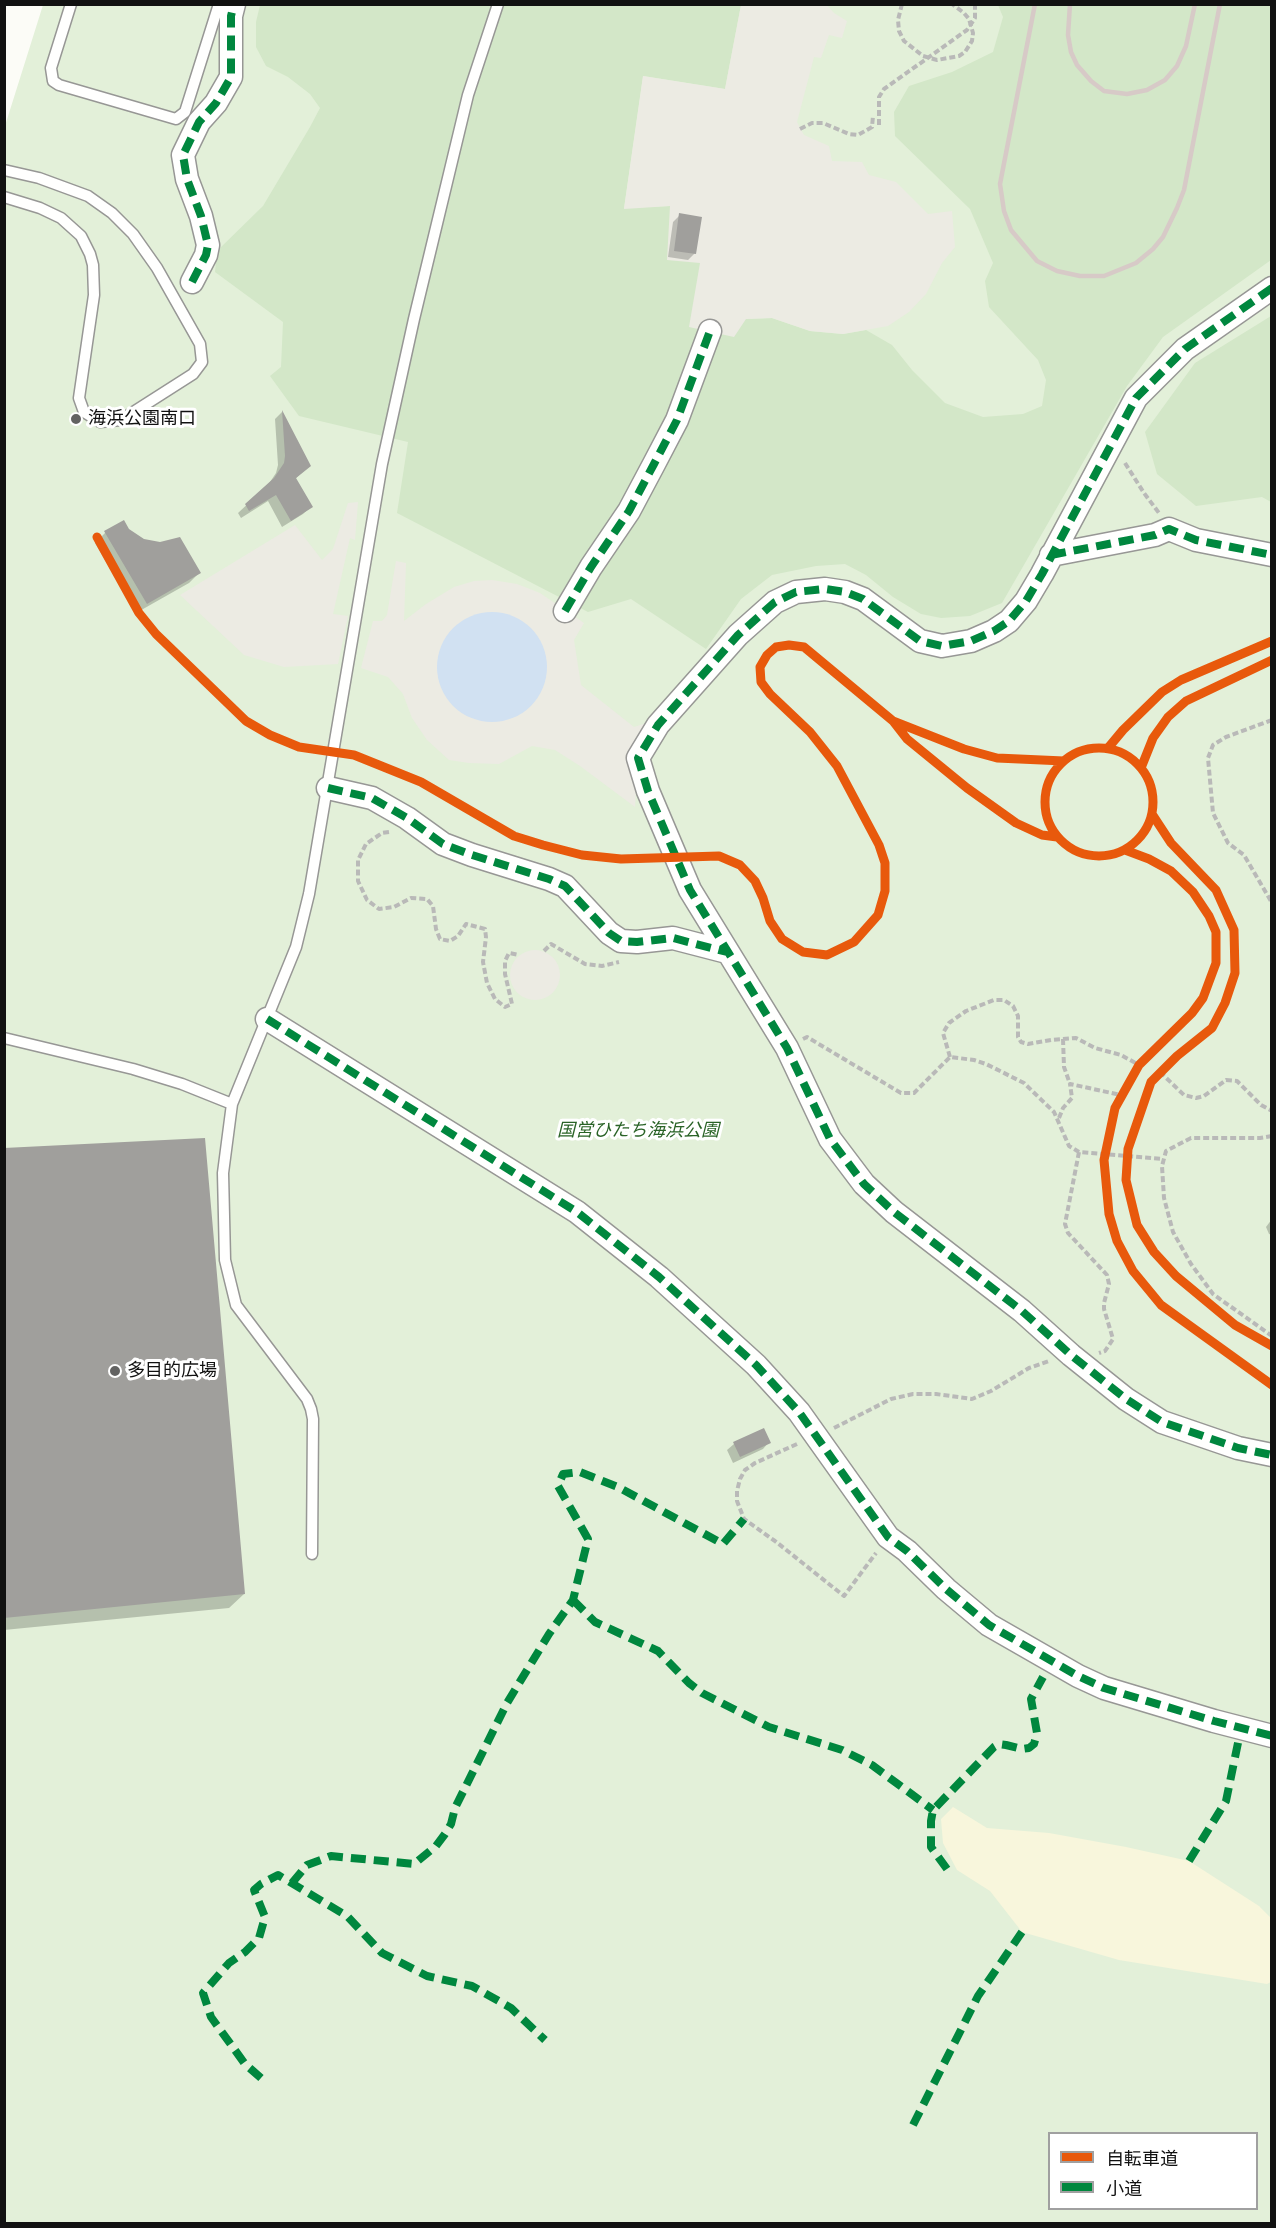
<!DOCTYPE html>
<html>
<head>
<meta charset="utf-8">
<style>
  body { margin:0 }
  #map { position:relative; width:1276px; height:2228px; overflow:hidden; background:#fcfcf7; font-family:"Noto Serif","Noto Sans JP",serif }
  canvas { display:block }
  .frame { position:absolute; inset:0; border:6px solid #111; pointer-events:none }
  .legend { position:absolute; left:1048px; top:2132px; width:210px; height:78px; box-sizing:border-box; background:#fff; border:2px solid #a0a0a0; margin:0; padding:8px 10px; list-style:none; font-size:18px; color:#111 }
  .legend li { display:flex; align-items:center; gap:12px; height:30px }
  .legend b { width:30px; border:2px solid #a0a0a0 }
</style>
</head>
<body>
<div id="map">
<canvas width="1276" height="2228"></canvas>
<div class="frame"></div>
<ul class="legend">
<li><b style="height:8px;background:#e8590c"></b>自転車道</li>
<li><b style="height:8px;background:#00873e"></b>小道</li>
</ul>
</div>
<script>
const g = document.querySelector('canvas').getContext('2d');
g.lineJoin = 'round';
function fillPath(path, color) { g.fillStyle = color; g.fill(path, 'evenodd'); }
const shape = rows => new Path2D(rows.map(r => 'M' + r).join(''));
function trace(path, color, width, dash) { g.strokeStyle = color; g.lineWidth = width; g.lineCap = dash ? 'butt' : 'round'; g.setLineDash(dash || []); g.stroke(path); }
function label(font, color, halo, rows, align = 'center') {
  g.font = font + ' "Noto Serif","Noto Sans JP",serif'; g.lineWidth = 6; g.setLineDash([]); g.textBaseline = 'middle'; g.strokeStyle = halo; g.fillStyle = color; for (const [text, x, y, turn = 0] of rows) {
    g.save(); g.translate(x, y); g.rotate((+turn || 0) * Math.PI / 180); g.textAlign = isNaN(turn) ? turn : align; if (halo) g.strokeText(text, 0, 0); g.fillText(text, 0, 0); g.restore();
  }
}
const green = shape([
  [43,5,1271,5,1271,2223,5,2224,4,129],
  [1050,2134,1256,2134,1256,2208,1050,2208]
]);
const forest = shape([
  [260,5,741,5,725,89,643,76,624,208,670,206,700,263,746,319,772,318,810,331,843,334,866,330,892,345,912,370,945,403,983,417,1023,414,1042,406,1046,380,1038,360,989,307,985,281,993,263,970,209,895,136,894,112,909,86,952,72,993,52,1003,17,998,5,1271,5,1271,260,1163,337,1127,386,1002,603,970,616,941,618,921,614,893,597,866,575,845,564,816,566,772,575,741,599,706,649,631,599,588,612,397,513,408,442,299,416,270,376,281,367,283,322,215,272,217,251,263,206,310,127,320,108,310,94,288,77,266,66,256,47,256,22],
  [1271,316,1271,502,1262,497,1196,506,1157,474,1145,432,1195,363]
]);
const sand = shape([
  [953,1807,987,1828,1049,1833,1126,1847,1189,1861,1259,1906,1271,1918,1271,1982,1267,1984,1119,1960,1022,1932,990,1891,957,1870,943,1843,941,1819]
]);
const plaza = shape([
  [741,5,827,5,834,13,847,21,842,38,829,35,821,58,814,57,797,122,804,135,829,146,832,161,862,162,869,175,896,182,928,214,952,211,955,247,942,263,926,294,909,312,888,326,843,334,810,331,772,318,746,319,734,337,689,327,700,263,667,260,670,206,624,209,643,76,725,89],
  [358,502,355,540,350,538,333,614,348,616,338,664,284,667,244,655,180,595,295,525,322,560,333,549,348,503],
  [396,561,406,563,404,621,426,604,454,587,474,581,492,580,517,584,540,593,584,623,574,640,581,685,634,727,653,721,638,758,635,807,580,766,555,750,532,746,499,764,469,763,449,760,427,740,412,718,403,694,388,677,361,668,373,621,382,621,387,615],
  '510 975a25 25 0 1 1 50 0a25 25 0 1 1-50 0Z'
]);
const water = shape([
  '437 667a55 55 0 1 1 110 0a55 55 0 1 1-110 0Z'
]);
const shadow = shape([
  [680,215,695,253,688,260,668,257,673,222],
  [282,412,309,466,295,479,311,506,303,514,282,527,268,501,241,518,238,513,268,485,276,473,278,465,275,419],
  [128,530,199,573,189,583,136,613,95,543,105,533],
  [4,1150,244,1594,229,1608,4,1630],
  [1272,1219,1272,1235,1269,1234,1266,1227],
  [769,1442,763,1449,733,1463,727,1450,734,1444]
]);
const building = shape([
  [679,213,702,217,696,254,674,251],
  [282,410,311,466,296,478,313,507,291,521,276,495,249,511,245,504,274,478,284,463,285,456],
  [124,520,129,529,144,539,160,542,180,537,201,573,147,604,104,531],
  [205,1138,245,1594,4,1618,4,1148],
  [764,1428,771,1443,740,1457,733,1442]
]);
const path = shape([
  [902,4,898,20,899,31,904,41,923,56,937,60,959,56,965,52,972,41,973,33,969,19,964,13,952,4],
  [879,125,879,97,884,89,967,30,975,18,975,4],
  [800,129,812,123,823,123,849,134,858,135,872,127,873,116],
  [1125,463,1144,493,1159,513],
  [1272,720,1226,737,1213,745,1208,758,1213,813,1228,843,1244,855,1272,903],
  [389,832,382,833,366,844,358,860,358,881,367,900,379,909,394,907,411,898,427,899,433,906,436,929,440,939,450,941,458,936,466,924,485,929,486,937,483,962,487,983,495,999,505,1007,512,1004,505,974,505,961,509,953,519,955],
  [544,951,551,944,585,964,602,966,619,962],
  [803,1039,807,1037,901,1093,914,1093,950,1057,974,1060,986,1064,1024,1083,1054,1112,1069,1146,1079,1152,1162,1159],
  [1063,1039,1064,1067,1070,1084],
  [950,1057,943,1033,949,1023,966,1011,994,1000,1004,1000,1013,1006,1018,1016,1018,1037,1021,1042,1028,1044,1051,1040,1076,1038,1095,1048,1121,1055,1139,1065],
  [1160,1072,1184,1095,1196,1098,1204,1096,1226,1080,1237,1081,1261,1105,1272,1111],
  [1059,1118,1063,1108,1072,1098,1070,1084,1121,1095],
  [1272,1136,1260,1138,1191,1138,1166,1151,1162,1166,1164,1198,1173,1232,1191,1264,1213,1294,1272,1336],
  [1079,1152,1065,1224,1068,1233,1107,1275,1109,1284,1104,1303,1104,1309,1113,1339,1105,1351,1099,1353],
  [834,1428,891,1399,913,1394,936,1394,972,1399,991,1391,1029,1368,1049,1361],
  [797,1444,755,1463,745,1470,740,1479,737,1491,737,1501,744,1519,775,1541,844,1596,876,1553]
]);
const lane = shape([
  [71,4,51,68,53,81,59,85,176,119,185,112,219,4],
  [4,170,39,178,88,196,112,213,133,234,157,268,200,344,202,362,193,374,121,420,100,422,84,412,79,398,94,295,93,265,90,254,81,236,61,218,40,208,4,197],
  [4,1038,133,1069,182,1084,232,1104],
  [312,1554,313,1419,311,1409,307,1399,236,1305,225,1260,223,1173,232,1104,296,947,309,894,382,464,414,319,468,95,498,4]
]);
const street = shape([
  [192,282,206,255,208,245,201,216,187,179,183,155,199,122,216,103,231,77,231,16,234,4],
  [1272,288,1185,349,1136,398,1042,574,1026,601,1009,621,994,631,971,641,942,646,920,641,863,599,845,592,825,589,796,592,775,602,738,635,658,725,638,758,648,791,690,890,787,1048,830,1139,864,1184,894,1212,1022,1311,1071,1355,1126,1399,1162,1422,1238,1448,1272,1455],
  [1051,555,1155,535,1169,529,1196,540,1272,555],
  [565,611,591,567,629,511,654,464,677,420,710,331],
  [328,788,372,798,407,818,443,844,472,855,549,879,565,886,609,933,621,941,637,942,673,938,727,952],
  [267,1019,577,1212,659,1277,756,1365,799,1412,888,1537,907,1551,946,1589,989,1625,1078,1676,1104,1688,1214,1721,1272,1736]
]);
const rail = shape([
  [1035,4,1000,184,1004,211,1011,230,1037,261,1057,271,1080,276,1104,276,1136,263,1153,249,1163,237,1177,208,1184,190,1220,4],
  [1070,4,1068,35,1071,52,1077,65,1091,81,1104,91,1127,94,1147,90,1165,80,1177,66,1186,46,1195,4]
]);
const quiet = shape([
  [192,282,206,255,208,245,201,216,187,179,183,155,199,122,216,103,231,77,231,16,234,4],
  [1272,288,1185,349,1136,398,1042,574,1026,601,1009,621,994,631,971,641,942,646,920,641,863,599,845,592,825,589,796,592,775,602,738,635,658,725,638,758,648,791,690,890,787,1048,830,1139,864,1184,894,1212,1022,1311,1071,1355,1126,1399,1162,1422,1238,1448,1272,1455],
  [1051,555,1155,535,1169,529,1196,540,1272,555],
  [565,611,591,567,629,511,654,464,677,420,710,331],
  [328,788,372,798,407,818,443,844,472,855,549,879,565,886,609,933,621,941,637,942,673,938,727,952],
  [267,1019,577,1212,659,1277,756,1365,799,1412,888,1537,907,1551,946,1589,989,1625,1078,1676,1104,1688,1214,1721,1272,1736],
  [573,1600,595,1622,658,1651,689,1683,702,1693,769,1727,842,1750,872,1765,933,1810],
  [1189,1861,1226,1801,1239,1738],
  [947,1869,931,1847,931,1821,933,1810,994,1747,999,1744,1006,1745,1022,1749,1029,1748,1034,1744,1037,1733,1031,1699,1043,1677],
  [292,1883,307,1865,331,1856,414,1864,436,1846,445,1834,451,1824,455,1808,507,1703,549,1634,573,1600,588,1539,558,1486,563,1474,580,1472,618,1487,723,1544,744,1519],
  [261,2078,245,2064,211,2017,203,1993,229,1963,245,1952,259,1938,265,1917,254,1890,261,1884,278,1875,347,1916,382,1953,427,1976,472,1986,511,2008,545,2040],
  [913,2125,978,1996,1022,1932]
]);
const cycleway = shape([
  [97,537,139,613,156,634,246,721,270,735,299,747,354,755,421,782,514,836,543,845,582,855,621,859,719,856,740,865,755,881,763,898,770,921,782,939,803,952,827,955,854,942,878,915,885,891,885,863,879,845,837,766,810,732,770,694,761,682,760,667,767,655,776,647,789,645,804,647,893,721,964,749,997,758,1064,761],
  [893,721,907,739,967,788,1016,823,1042,835,1057,837],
  '1045 802a54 54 0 1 1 108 0a54 54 0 1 1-108 0Z',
  [1108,748,1123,730,1162,692,1181,680,1272,641],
  [1141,768,1153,738,1168,717,1186,701,1272,660],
  [1152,814,1171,843,1216,890,1234,930,1235,973,1225,1003,1212,1028,1177,1056,1151,1082,1128,1149,1126,1180,1137,1225,1154,1252,1176,1276,1235,1325,1272,1346],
  [1125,850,1149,859,1171,871,1193,892,1209,916,1216,932,1216,963,1203,998,1192,1013,1139,1065,1115,1108,1104,1160,1109,1214,1117,1241,1133,1271,1161,1305,1272,1385]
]);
const markers = [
  [76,419,6,"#636362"],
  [115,1371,6,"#636362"]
];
const poiNames = [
  ["海浜公園南口",88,419],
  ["多目的広場",127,1371]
];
const parkNames = [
  ["国営ひたち海浜公園",638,1131]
];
fillPath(green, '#e3f0d9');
fillPath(forest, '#d3e7c8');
fillPath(sand, '#f8f6dc');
fillPath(plaza, '#ecebe3');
fillPath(water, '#d1e1f2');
fillPath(shadow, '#0003');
fillPath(building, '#a09f9c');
trace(lane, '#979795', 13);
trace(street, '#979795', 25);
trace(path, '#b9b9b8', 4, [6, 3]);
trace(lane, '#fffffe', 10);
trace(street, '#fffffe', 22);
trace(rail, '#d7cac7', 4.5);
trace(quiet, '#00873e', 8, [15, 8]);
trace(cycleway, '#e8590c', 9);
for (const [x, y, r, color] of markers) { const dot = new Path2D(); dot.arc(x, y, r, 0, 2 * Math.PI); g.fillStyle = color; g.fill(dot); trace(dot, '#fff', 2); }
label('18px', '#111', '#fff', poiNames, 'left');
label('italic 18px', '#2a6327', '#fff', parkNames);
</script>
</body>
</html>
